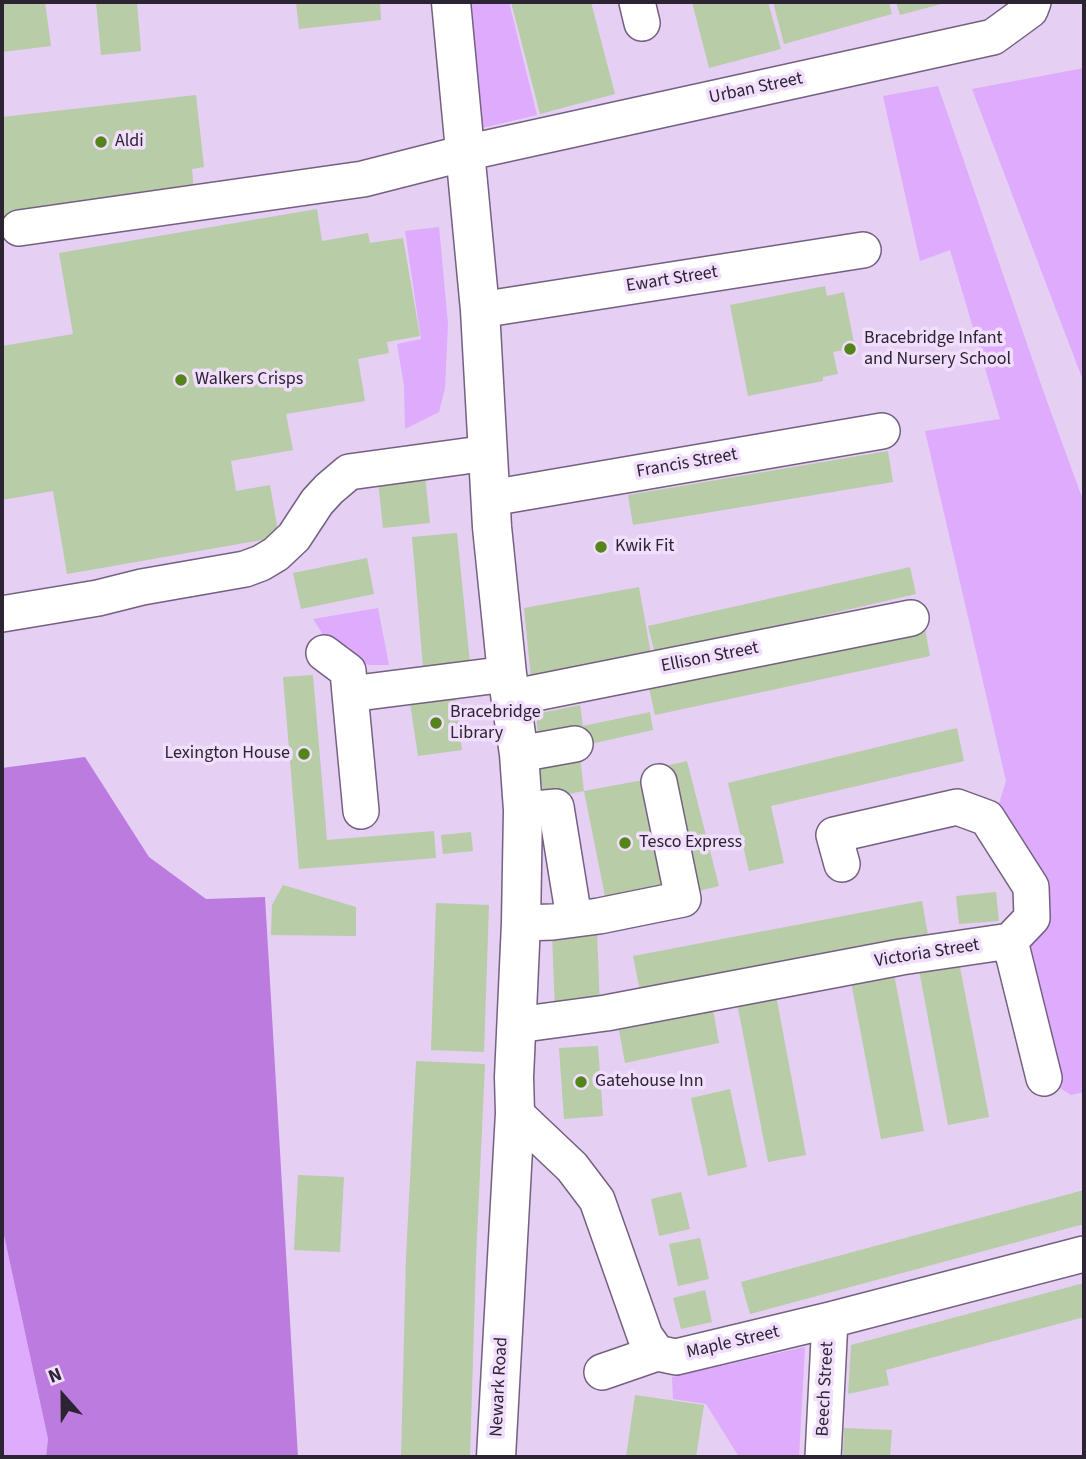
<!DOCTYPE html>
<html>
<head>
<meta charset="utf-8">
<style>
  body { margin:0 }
  #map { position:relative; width:1086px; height:1459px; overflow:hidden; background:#e5cff3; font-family:"Source Sans 3",sans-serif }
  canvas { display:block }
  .frame { position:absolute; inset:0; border:4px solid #2c2432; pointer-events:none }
  .north { position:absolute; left:28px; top:1361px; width:70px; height:70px; -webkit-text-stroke:5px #f0defc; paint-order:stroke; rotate:339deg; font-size:19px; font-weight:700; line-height:28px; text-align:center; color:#2c2432 }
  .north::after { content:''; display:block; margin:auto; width:24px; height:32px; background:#2c2432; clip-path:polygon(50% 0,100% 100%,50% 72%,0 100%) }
</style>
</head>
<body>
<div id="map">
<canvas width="1086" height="1459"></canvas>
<div class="frame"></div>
<div class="north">N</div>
</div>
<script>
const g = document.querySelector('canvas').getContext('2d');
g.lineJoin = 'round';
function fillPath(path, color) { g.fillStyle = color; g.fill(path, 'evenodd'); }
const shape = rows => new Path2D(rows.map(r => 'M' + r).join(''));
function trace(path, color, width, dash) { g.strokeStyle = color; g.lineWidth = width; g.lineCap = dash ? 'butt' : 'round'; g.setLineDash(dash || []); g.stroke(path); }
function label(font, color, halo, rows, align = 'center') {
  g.font = font + ' "Source Sans 3",sans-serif'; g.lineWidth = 7; g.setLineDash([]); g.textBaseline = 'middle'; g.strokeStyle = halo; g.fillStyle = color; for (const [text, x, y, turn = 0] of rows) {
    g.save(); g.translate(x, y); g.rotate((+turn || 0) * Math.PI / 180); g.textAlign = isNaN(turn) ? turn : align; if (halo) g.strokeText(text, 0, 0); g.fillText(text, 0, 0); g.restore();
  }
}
const green = shape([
  [468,2,509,2,537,115,482,128],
  [1084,68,1084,383,972,89],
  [938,86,1044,393,1084,503,1084,1092,1071,1095,1044,1078,1030,944,997,810,1006,781,925,431,1000,419,950,250,920,261,883,96],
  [439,227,448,324,445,388,439,412,405,429,404,386,397,344,421,339,405,231],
  [378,608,389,665,368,665,327,641,313,619],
  [2,1226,48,1439,46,1457,2,1457],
  [805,1347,799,1457,739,1457,706,1404,673,1399,672,1377]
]);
const forest = shape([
  [85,757,149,857,206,899,265,897,298,1457,46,1457,48,1439,2,1226,2,768]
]);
const building = shape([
  [9,2,45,2,51,46,2,52,2,3],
  [96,2,137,2,141,51,101,55],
  [296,2,380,2,381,20,299,29],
  [511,2,591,2,615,94,540,114],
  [692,2,768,2,781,49,709,68],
  [773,2,889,2,892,14,784,44],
  [896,2,945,2,945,3,900,15],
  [196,95,204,167,192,169,194,192,12,212,15,233,2,234,2,117],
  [317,209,322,241,368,233,370,243,403,238,420,336,387,342,389,353,358,359,365,401,286,414,293,450,231,461,236,491,270,485,279,537,67,574,53,491,2,500,2,346,73,334,59,253],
  [825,286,827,296,844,292,855,348,833,352,838,374,823,377,823,381,748,396,730,305],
  [888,451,893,482,633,525,628,495],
  [425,476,430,523,383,528,378,481],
  [457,533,470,663,423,667,412,537],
  [367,558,374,594,301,609,293,573],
  [910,567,916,594,655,654,648,626],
  [639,587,651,654,531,678,524,608],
  [925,629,930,656,655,715,649,688],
  [313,675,327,840,434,831,436,858,299,869,283,677],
  [454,690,462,750,418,756,409,696],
  [580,705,583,726,650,712,653,730,586,745,583,726,538,735,536,714],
  [957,728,964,761,771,806,784,863,749,871,728,783],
  [580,757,584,791,544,799,539,764],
  [687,761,719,886,699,891,666,766],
  [643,780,665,895,607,906,584,791],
  [471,832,473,851,443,854,441,835],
  [283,885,356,907,356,936,271,935,272,905],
  [996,892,999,921,959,924,956,896],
  [922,901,928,935,640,991,633,956],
  [436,903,489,905,484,1052,431,1050],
  [597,932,600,1009,555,1011,552,934],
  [959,962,989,1117,948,1125,919,970],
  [894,974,924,1131,881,1139,851,982],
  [776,995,806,1155,768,1162,737,1003],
  [713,1010,719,1043,625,1063,619,1030],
  [598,1046,603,1116,564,1119,559,1048],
  [416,1061,485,1064,476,1259,470,1457,401,1457,406,1257],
  [730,1089,747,1167,708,1176,691,1098],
  [298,1175,344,1177,340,1252,294,1250],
  [1084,1190,1084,1224,750,1314,741,1282],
  [681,1192,690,1229,659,1236,651,1199],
  [700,1238,709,1279,678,1286,669,1244],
  [1084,1283,1084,1317,886,1370,889,1385,848,1394,851,1345],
  [705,1290,712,1322,681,1329,673,1298],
  [635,1395,704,1405,696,1457,626,1457],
  [844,1428,892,1430,890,1457,843,1457]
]);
const minor = shape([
  [637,2,642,23],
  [19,228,363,179,465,153,993,37,1030,10,1033,2],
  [480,310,863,250],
  [491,498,882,431],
  [2,613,2,614,98,598,142,587,245,569,261,563,276,554,294,537,317,502,329,489,349,472,488,453],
  [324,653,348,671,350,694],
  [510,698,911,618],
  [519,754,575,744],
  [523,810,556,807,574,918],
  [361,811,350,694,507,674],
  [521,923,553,922,599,916,683,899,659,782],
  [1010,941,1044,1078],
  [517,1025,606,1013,901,957,1010,941,1032,918,1031,887,987,818,957,807,834,835,842,864],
  [515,1113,572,1167,597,1200,645,1336,657,1353,676,1357,830,1320,1084,1254],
  [602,1372,657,1353],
  [823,1457,830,1320]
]);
const major = shape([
  [451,2,480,310,492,527,507,674,519,754,523,810,521,923,514,1077,515,1113,496,1457]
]);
const markers = [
  [101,142,7,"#53851a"],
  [850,349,7,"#53851a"],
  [181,380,7,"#53851a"],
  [601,547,7,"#53851a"],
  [436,723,7,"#53851a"],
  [304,754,7,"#53851a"],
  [625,843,7,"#53851a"],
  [581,1082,7,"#53851a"]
];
const streetNames = [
  ["Urban Street",756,89,-12],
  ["Ewart Street",672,280,-9],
  ["Francis Street",687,464,-10],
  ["Ellison Street",710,658,-11],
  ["Victoria Street",927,954,-9],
  ["Maple Street",733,1343,-13],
  ["Newark Road",500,1387,-87],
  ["Beech Street",826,1389,-87]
];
const poiNames = [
  ["Aldi",115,142],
  ["Bracebridge Infant",864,339],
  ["and Nursery School",864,360],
  ["Walkers Crisps",195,380],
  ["Kwik Fit",615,547],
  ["Bracebridge",450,713],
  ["Library",450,734],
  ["Lexington House",290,754,"right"],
  ["Tesco Express",639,843],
  ["Gatehouse Inn",595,1082]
];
fillPath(green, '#deabfd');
fillPath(forest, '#bb7bdf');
fillPath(building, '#b7cca7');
trace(minor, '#746181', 38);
trace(major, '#746181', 41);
trace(minor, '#fff', 35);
trace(major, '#fff', 38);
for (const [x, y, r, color] of markers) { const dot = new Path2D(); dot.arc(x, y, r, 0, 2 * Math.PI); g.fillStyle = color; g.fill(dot); trace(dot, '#f0defc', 2.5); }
label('18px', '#2c2432', '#f0defc', streetNames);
label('18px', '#2c2432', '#f0defc', poiNames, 'left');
</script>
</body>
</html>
